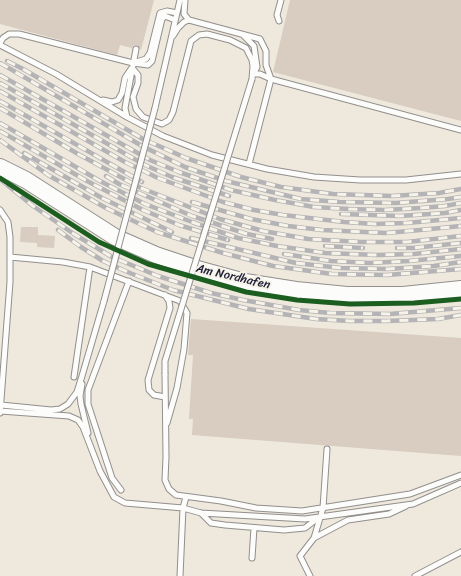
<!DOCTYPE html>
<html>
<head>
<meta charset="utf-8">
<style>
  body { margin:0 }
  canvas { display:block; background:#eee8dd }
</style>
</head>
<body>
<canvas width="461" height="576"></canvas>
<script>
const g = document.querySelector('canvas').getContext('2d');
g.lineJoin = 'round';
function fillPath(path, color) { g.fillStyle = color; g.fill(path, 'evenodd'); }
const shape = rows => new Path2D(rows.map(r => 'M' + r).join(''));
function trace(path, color, width, dash) { g.strokeStyle = color; g.lineWidth = width; g.lineCap = dash ? 'butt' : 'round'; g.setLineDash(dash || []); g.stroke(path); }
function label(font, color, halo, rows, align = 'center') {
  g.font = font + ' Sriracha,sans-serif'; g.lineWidth = 4; g.setLineDash([]); g.textBaseline = 'middle'; g.strokeStyle = halo; g.fillStyle = color; for (const [text, x, y, turn = 0] of rows) {
    g.save(); g.translate(x, y); g.rotate((+turn || 0) * Math.PI / 180); g.textAlign = isNaN(turn) ? turn : align; if (halo) g.strokeText(text, 0, 0); g.fillText(text, 0, 0); g.restore();
  }
}
const building = shape([
  [0,0,154,0,141,50,137,45,134,45,132,48,120,45,117,55,0,24],
  [290,0,461,0,461,121,273,72],
  [21,227,38,227,38,235,55,236,54,248,37,247,37,243,20,242],
  [191,319,461,338,461,456,192,435,193,419,189,419,193,355,188,355]
]);
const lane = shape([
  [185,0,184,14,189,20,260,39,266,51,266,65,271,79,249,164],
  [279,21,277,15,281,0],
  [243,35,254,46,257,67,253,75],
  [173,36,178,28,184,22,189,20],
  [0,43,3,38,9,34,19,34,133,63,148,65,152,61,162,19,165,16,175,20],
  [0,45,56,74,127,117,163,136,212,155,267,169,314,177,360,180,406,180,461,174],
  [136,62,146,59,150,53,160,13,167,11,177,13],
  [132,68,138,75,138,83,133,97,136,109,143,117,162,124,169,120,173,112,191,41,199,35,207,34,230,40,246,48,252,60,253,66,252,79],
  [254,74,260,74,271,79,461,130],
  [103,100,112,102,118,100,122,93,125,78,131,69],
  [155,108,180,0],
  [127,117,125,108,136,49],
  [0,210,8,222,10,237,10,282,0,413],
  [10,257,63,262,90,267,180,301,187,313,184,349,177,388,167,423],
  [165,374,166,457,165,480,169,489,176,495,221,501,256,508,302,511,410,494,461,475],
  [74,377,90,267],
  [82,384,80,396,81,404,88,433],
  [165,397,154,395,149,390,148,380,170,308,169,301,165,295],
  [1,405,51,410,60,409,68,404,77,392,82,376,104,301],
  [0,411,69,416,78,420,83,427,100,471,114,497,125,503,183,508,201,513,305,519,413,504,461,483],
  [121,490,112,478,88,404,88,390,129,281],
  [201,513,211,523,225,525,284,530,305,528,318,518],
  [314,538,348,520,389,514,406,506],
  [252,558,254,528],
  [180,576,183,508,186,497],
  [310,576,300,556,314,538,323,508,327,449],
  [415,576,461,552]
]);
const primary = shape([
  [0,167,26,180,115,237,156,255,201,270,245,282,296,290,347,295,403,295,461,289]
]);
const rail = shape([
  [7,61,23,69,143,139,186,158,241,177,281,187,333,194,392,196,439,193,461,189],
  [0,63,142,146,185,167,226,181,301,199,339,202,396,203,448,199,461,197],
  [0,75,150,160,179,172,231,190,275,200,314,207,349,209,384,210,421,208,445,206,461,203],
  [0,83,145,165,172,177,229,196],
  [0,91,125,162,158,178,223,202,254,210,283,215,344,222,375,224,407,223,461,218],
  [0,101,142,182],
  [0,108,78,154,141,188,220,219,263,231,308,239,361,242,407,242,461,236],
  [0,123,100,181,145,204,192,222,238,238,277,246,325,253,377,255,414,254,461,249],
  [0,131,87,181,143,210,179,225,228,240],
  [0,140,48,175,106,208,157,232,223,253,273,266,332,274,387,275,461,269],
  [24,153,102,198,172,232],
  [106,176,119,184,153,199,192,216,247,234,272,239],
  [0,179,33,206,74,234,112,257,158,276,211,293,243,300,299,310,330,313,390,314,461,308],
  [192,202,251,219,288,226,322,230,386,233,420,230,461,226],
  [341,214,400,216,445,213,461,210],
  [58,230,81,247,103,261,130,273,173,290,249,309,316,319,350,321,387,321,438,319,461,315],
  [191,238,296,263,341,268,388,269,434,266,461,262],
  [325,246,363,248],
  [397,248,413,248,461,243],
  [284,254,331,261,370,263,409,261,461,256]
]);
const laneBridge = shape([
  [104,301,155,108],
  [165,374,165,361,252,79]
]);
const cycleway = shape([
  [0,178,99,242,148,264,246,292,297,300,350,304,414,303,461,299]
]);
const streetNames = [
  ["Am Nordhafen",233,277,13]
];
fillPath(building, '#d9ccc0');
trace(lane, '#928f8d', 7);
trace(primary, '#928f8d', 18);
trace(lane, '#fcfcfa', 5);
trace(primary, '#fcfcfa', 16);
trace(rail, '#b4b3b5', 4.5);
trace(rail, '#f7f3e8', 3, [9]);
trace(laneBridge, '#928f8d', 7, []);
trace(laneBridge, '#fcfcfa', 5);
trace(cycleway, '#1b5e20', 5);
label('12px', '#22223b', '#f7f3e8', streetNames);
</script>
</body>
</html>
